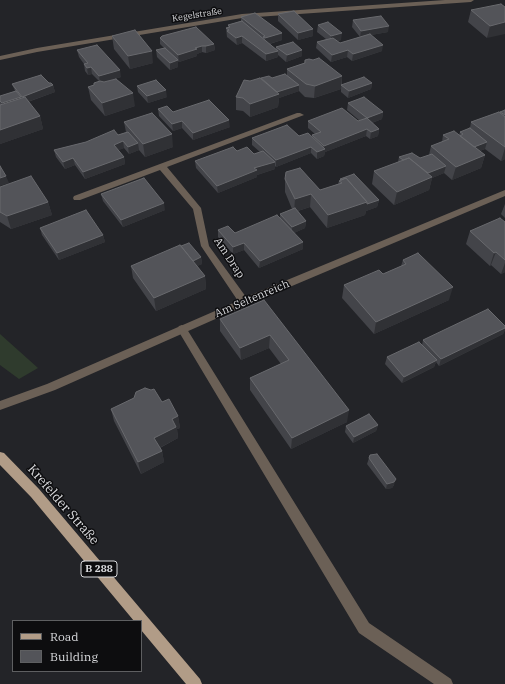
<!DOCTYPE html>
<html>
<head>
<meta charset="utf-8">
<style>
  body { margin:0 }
  #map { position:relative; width:505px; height:684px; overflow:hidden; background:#232428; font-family:"IBM Plex Serif",serif }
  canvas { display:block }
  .legend { position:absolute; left:12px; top:620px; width:130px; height:52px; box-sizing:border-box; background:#0d0d0f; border:1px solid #5e5f61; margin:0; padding:5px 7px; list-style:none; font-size:12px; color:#d8d9dc }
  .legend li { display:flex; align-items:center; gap:8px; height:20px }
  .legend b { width:20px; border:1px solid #5e5f61 }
</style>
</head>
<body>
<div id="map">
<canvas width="505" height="684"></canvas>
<ul class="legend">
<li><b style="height:5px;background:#b19c87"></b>Road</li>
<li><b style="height:11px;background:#535459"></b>Building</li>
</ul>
</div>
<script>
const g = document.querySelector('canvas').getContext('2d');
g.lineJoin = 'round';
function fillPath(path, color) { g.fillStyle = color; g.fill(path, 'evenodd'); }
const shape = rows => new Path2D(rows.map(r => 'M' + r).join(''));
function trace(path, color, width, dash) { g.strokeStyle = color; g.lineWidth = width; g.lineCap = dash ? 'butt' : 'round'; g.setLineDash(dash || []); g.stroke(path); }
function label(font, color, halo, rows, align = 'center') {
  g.font = font + ' "IBM Plex Serif",serif'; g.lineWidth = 3; g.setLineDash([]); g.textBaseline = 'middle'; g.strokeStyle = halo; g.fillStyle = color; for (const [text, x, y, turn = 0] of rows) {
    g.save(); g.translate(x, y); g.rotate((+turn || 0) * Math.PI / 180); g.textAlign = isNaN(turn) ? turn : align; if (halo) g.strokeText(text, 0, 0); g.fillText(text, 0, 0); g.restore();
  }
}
const green = shape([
  [0,334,38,368,19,379,0,365]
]);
const lane = shape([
  [182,325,185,326,369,623,451,679,453,684,434,684,359,633,179,332,177,329,179,326,182,325]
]);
const street = shape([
  [445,0,474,0,471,2,242,18,37,52,0,60,0,56,37,48,242,14,445,0],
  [297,113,300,113,304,115,167,167,201,208,209,246,246,297,505,190,505,196,247,305,55,390,0,410,0,401,47,384,238,301,201,246,193,209,160,170,80,200,74,200,73,198,74,196,297,113]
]);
const primary = shape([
  [0,452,4,453,39,489,200,679,202,684,186,684,141,630,141,621,134,621,31,497,0,465,0,452]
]);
const wall = shape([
  [505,7,487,38,468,22,471,10],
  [278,14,313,36,298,40,278,21],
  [241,17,282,33,282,40,270,44,276,49,276,47,302,56,286,62,278,55,278,57,266,61,242,43,237,45,227,37,226,28,228,27,228,25,241,21],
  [353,20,388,32,371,35,382,51,352,61,347,57,331,62,316,48,317,42,326,39,317,32,318,25,341,40,337,41,340,43,360,37,352,27],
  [112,36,153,63,130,69,114,49],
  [160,38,214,44,215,50,206,53,202,52,197,54,197,56,179,62,178,61,178,67,170,70,157,57,156,50,164,48,160,44],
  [77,50,121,77,103,82,135,106,105,116,91,100,88,87,94,85,99,81,92,74,88,75,85,71,84,64,79,57],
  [305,60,342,76,342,85,372,83,371,89,348,98,341,92,341,89,314,98,305,97,299,91,279,98,278,107,250,117,243,111,236,110,236,97,250,81,272,78,287,75,287,69,304,63],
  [49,83,53,85,55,92,28,102,40,116,43,129,0,144,0,96,15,91,12,84],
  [137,86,167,97,148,103,138,92],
  [348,103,383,112,382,119,372,123,379,129,378,136,370,139,366,136,325,152,324,156,317,159,311,153,276,167,275,166,275,169,257,175,257,177,218,193,196,168,195,161,237,151,254,154,260,152,252,145,252,138,299,136,312,137,312,135,315,134,308,128,308,121,360,121,347,110],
  [158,109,173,112,230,127,193,140,182,128,173,131,159,116],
  [505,110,505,159,501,161,485,149,480,151,485,155,481,168,452,180,444,173,432,178,429,190,394,205,372,184,374,171,398,162,399,157,420,158,429,155,431,146,442,142,443,135,459,135,460,132,470,128,471,122,500,113,500,112],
  [124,122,173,147,145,157,139,150,129,154,124,148,118,150,124,157,125,164,85,179,75,165,65,169,56,157,54,150,118,135,126,132],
  [285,179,320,190,338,184,339,181,340,181,340,179,379,200,377,207,366,211,365,215,327,228,310,207,298,211,306,221,305,228,294,233,303,249,259,268,244,250,233,254,218,237,218,230,235,233,280,218,280,214,292,209,285,192],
  [0,187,48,202,52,215,11,229,0,222],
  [101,194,165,210,123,227,103,201],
  [505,204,505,218,501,214],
  [505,222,505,272,501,274,491,265,490,266,466,244,470,231],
  [40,228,103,235,105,242,59,260,42,235],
  [181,246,201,257,202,264,197,266,205,276,206,289,156,311,133,278,131,266],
  [403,260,449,300,374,334,342,298,344,285,383,274,401,266],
  [264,300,347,422,291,449,250,390,250,378,281,364,269,348,241,360,220,331,220,319],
  [505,326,505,330,503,334,439,366,436,362,434,367,402,383,385,364,387,357,422,345,423,340],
  [134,398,162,402,178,416,180,428,177,429,178,438,160,448,162,451,164,462,141,474,114,421,111,409],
  [378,425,376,431,353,443,345,432,346,426],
  [369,458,394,485,392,488,386,489,367,464]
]);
const shadedWall = shape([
  [505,22,505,34,487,38,490,26],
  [389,26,388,32,360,37,361,31],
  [313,29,313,36,298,40,298,33],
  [282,33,282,40,265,45,265,38],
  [342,33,341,40,331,43,331,36],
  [242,36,242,43,237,45,236,38],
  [214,44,215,50,206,53,206,46],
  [383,45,382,51,352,61,353,54],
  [202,46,202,52,197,54,197,56,179,62,178,55],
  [302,50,302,56,286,62,287,55],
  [348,50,347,57,331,62,332,55],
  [152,51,153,63,130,69,128,56],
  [278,51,278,57,266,61,266,54],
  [178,60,178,67,170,70,170,63],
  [91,67,92,74,88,75,87,68],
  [120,70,121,77,100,83,99,76],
  [342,76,341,89,314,98,315,86],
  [372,83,371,89,348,98,349,91],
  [53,85,55,92,24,103,22,97],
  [299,85,299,91,279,98,278,107,250,117,250,104,276,92],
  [166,90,167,97,148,103,147,96],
  [133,93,135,106,105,116,102,103],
  [21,97,23,104,4,110,2,103],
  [383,112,382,119,366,125,367,118],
  [40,116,43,129,0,144,0,130],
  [229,120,230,127,193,140,193,133],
  [182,121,182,128,173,131,172,124],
  [367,129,366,136,325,152,324,156,317,159,317,152,324,149,324,146],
  [379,129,378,136,370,139,371,132],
  [172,134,173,147,145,157,143,144],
  [123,141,124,148,115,152,114,145],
  [487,142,485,149,467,156,469,149],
  [138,143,139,150,129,154,128,147],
  [311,147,311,153,276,167,276,160],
  [505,148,505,159,501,161],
  [485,155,481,168,452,180,456,167],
  [124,157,125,164,85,179,83,172],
  [73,158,75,165,65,169,63,162],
  [275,162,275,169,257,175,257,177,218,193,217,186,254,168],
  [446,166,444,173,432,178,429,190,394,205,397,192,422,175],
  [6,176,9,183,0,186,0,178],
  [311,194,310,207,294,212,295,199],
  [379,200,377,207,366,211,365,215,327,228,328,215,367,202],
  [48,202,52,215,11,229,7,216],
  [164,203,165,210,123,227,121,220],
  [306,221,305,228,292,234,292,227],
  [103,235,105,242,59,260,57,253],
  [303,242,303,249,259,268,260,261],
  [244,243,244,250,233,254,233,247],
  [496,252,491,265,490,266,494,253],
  [201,257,202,264,191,269,190,262],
  [505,263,505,272,501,274],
  [205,276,206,289,156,311,154,298],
  [453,287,449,300,374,334,376,322],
  [505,328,505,330,503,334,439,366,441,359],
  [270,335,269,348,241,360,240,348],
  [437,360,434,367,402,383,404,377],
  [349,410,347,422,291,449,292,438],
  [178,416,180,428,177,429,178,438,157,449,154,438,172,419],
  [378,425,376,431,353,443,354,437],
  [162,451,164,462,141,474,138,462],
  [396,479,394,485,392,488,386,489,387,484]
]);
const building = shape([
  [501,4,505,7,505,22,490,26,471,10,501,4],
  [294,11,313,29,298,33,278,14,294,11],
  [255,13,282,33,265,38,263,37,265,36,241,17,255,13],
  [381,16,389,26,361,31,353,20,381,16],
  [242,21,278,51,266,54,242,36,236,38,227,31,229,30,226,28,230,27,228,25,242,21],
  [328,22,342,33,331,36,318,25,328,22],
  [196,27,214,44,206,46,202,46,195,48,197,49,178,55,160,38,162,36,196,27],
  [135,30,152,51,128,56,112,36,135,30],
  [370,34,383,45,353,54,348,50,332,55,317,42,333,38,340,43,370,34],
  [293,42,302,50,287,55,276,47,293,42],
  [97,45,120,70,99,76,91,67,87,68,84,64,88,63,77,50,97,45],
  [165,48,178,60,170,63,156,50,165,48],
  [319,58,342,76,315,86,306,84,287,69,305,63,305,60,309,59,313,60,319,58],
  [285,74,299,85,277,92,261,78,269,76,272,78,285,74],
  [41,75,49,83,51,83,53,85,22,97,12,84,41,75],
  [364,77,372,83,349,91,341,85,364,77],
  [260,78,279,94,250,104,243,98,236,97,244,80,250,81,260,78],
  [116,79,133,93,102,103,88,87,94,85,94,83,100,81,104,82,116,79],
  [156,80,166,90,147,96,137,86,156,80],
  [16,91,21,97,2,103,0,101,0,96,16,91],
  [25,97,40,116,0,130,0,105,25,97],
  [364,97,383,112,367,118,379,129,371,132,367,129,324,146,312,135,321,132,308,121,342,108,358,121,367,118,348,103,364,97],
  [209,100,229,120,193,133,182,121,172,124,158,109,167,106,173,112,209,100],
  [505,110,505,115,500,112,505,110],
  [499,112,505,117,505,147,471,122,499,112],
  [152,113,172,134,143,144,124,122,152,113],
  [287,125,299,136,308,133,325,149,317,152,311,147,276,160,252,138,287,125],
  [470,128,487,142,474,147,460,136,463,134,460,132,470,128],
  [114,130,118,135,128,132,138,143,128,147,123,141,114,145,124,157,83,172,73,158,63,162,54,150,86,142,114,130],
  [454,131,485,155,456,167,431,146,449,139,443,135,454,131],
  [233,147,237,151,247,147,254,154,263,151,275,162,254,168,257,170,217,186,195,161,233,147],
  [412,153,420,158,432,154,446,166,428,173,409,158,403,160,399,157,412,153],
  [409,158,432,177,397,192,374,171,409,158],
  [0,166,6,176,0,178,0,166],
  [300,168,320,190,342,183,339,181,346,178,367,202,328,215,311,194,295,199,285,179,286,172,300,168],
  [354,174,379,200,367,204,367,202,346,178,341,180,340,179,354,174],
  [31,176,48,202,7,216,0,212,0,187,31,176],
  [144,178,164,203,121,220,101,194,144,178],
  [295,208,306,221,292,227,280,214,295,208],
  [86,210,103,235,57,253,40,228,86,210],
  [277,215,303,242,260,261,244,243,233,247,218,230,228,226,235,233,277,215],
  [500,218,505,222,505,260,496,252,494,253,470,231,500,218],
  [189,243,201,257,193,261,181,246,189,243],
  [180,245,205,276,154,298,131,266,180,245],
  [418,253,453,287,376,322,344,285,379,270,383,274,406,264,403,260,418,253],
  [264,300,349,410,292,438,250,378,289,360,270,335,240,348,220,319,264,300],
  [488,309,505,326,505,328,441,359,423,340,488,309],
  [419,342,437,360,404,377,387,357,419,342],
  [145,388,151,390,154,389,162,402,169,399,178,416,172,419,176,427,154,438,162,451,138,462,111,409,134,398,136,392,145,388],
  [369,414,378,425,354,437,346,426,369,414],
  [377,454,396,479,394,482,387,484,369,458,370,455,377,454]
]);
const farStreetnames = [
  ["Kegelstraße",197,15,-9]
];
const shields = [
  [99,569,36]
];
const shieldNames = [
  ["B 288",99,569]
];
const streetNames = [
  ["Am Drap",229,258,57],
  ["Am Seltenreich",252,299,-23]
];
const nearStreetnames = [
  ["Krefelder Straße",63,505,49]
];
fillPath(green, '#2f3b2d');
fillPath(lane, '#6b6056');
fillPath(street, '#6b6056');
fillPath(primary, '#b19c87');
fillPath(wall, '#434449');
fillPath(shadedWall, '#303135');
fillPath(building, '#535459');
trace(building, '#68696d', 1);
label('9px', '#d8d9dc', '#0d0d0f', farStreetnames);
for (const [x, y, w] of shields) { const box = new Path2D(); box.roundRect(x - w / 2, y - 8, w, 16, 3); g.fillStyle = '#0d0d0f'; g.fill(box); trace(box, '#d8d9dc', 1); }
label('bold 10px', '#d8d9dc', null, shieldNames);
label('11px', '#d8d9dc', '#0d0d0f', streetNames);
label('13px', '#d8d9dc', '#0d0d0f', nearStreetnames);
</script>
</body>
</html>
